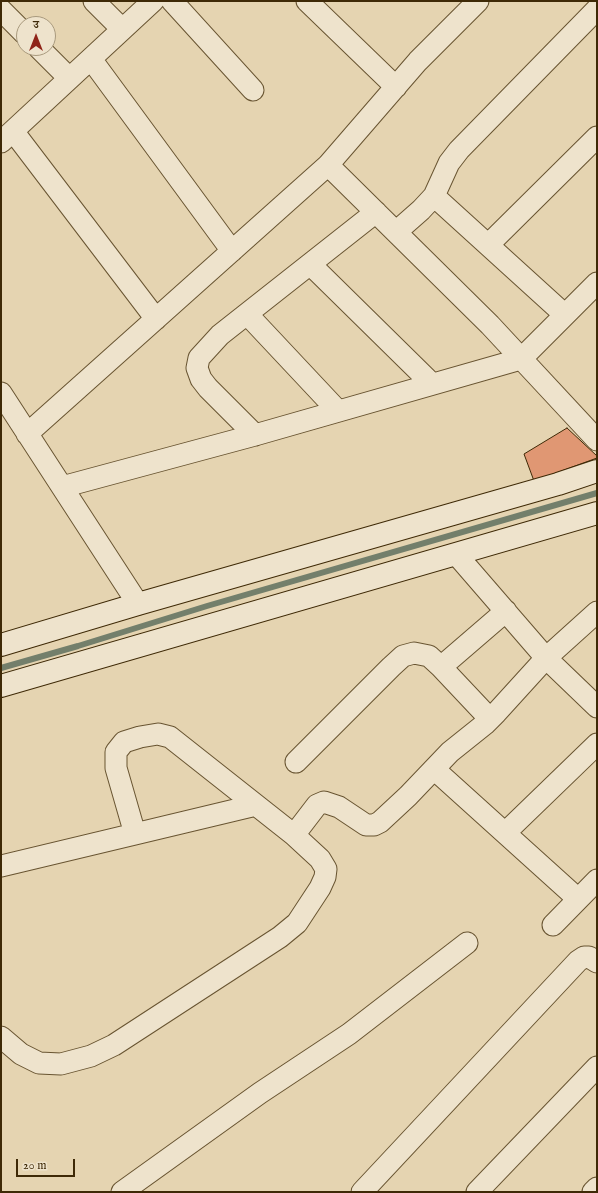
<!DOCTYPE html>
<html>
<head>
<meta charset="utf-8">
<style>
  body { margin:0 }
  #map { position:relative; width:598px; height:1193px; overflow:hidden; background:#e5d4b1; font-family:"IM FELL English","Noto Serif Devanagari",serif }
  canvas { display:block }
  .frame { position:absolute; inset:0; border:2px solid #3e2906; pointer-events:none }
  .north { position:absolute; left:16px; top:16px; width:40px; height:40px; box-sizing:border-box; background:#eee3cc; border:1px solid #a8997d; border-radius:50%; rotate:0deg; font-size:11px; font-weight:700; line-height:16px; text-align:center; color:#3e2906 }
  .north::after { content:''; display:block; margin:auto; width:14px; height:18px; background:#8f2418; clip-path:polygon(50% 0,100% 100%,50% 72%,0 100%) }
  .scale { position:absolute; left:16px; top:1159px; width:59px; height:18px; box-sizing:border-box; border:2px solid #3e2906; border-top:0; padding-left:5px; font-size:12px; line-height:14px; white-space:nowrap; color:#3e2906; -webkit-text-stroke:3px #eee3cc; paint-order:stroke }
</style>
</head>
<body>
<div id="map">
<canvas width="598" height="1193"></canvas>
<div class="frame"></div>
<div class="north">उ</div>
<div class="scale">20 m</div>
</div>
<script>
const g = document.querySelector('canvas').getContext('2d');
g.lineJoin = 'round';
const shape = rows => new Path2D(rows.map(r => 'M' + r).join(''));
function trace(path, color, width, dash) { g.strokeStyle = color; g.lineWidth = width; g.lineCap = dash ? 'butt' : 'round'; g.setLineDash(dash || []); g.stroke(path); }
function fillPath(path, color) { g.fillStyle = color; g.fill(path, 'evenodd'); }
const stream = shape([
  [1,668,78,646,207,606,597,493]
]);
const building = shape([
  [567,428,597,456,597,458,534,481,524,454,567,428]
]);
const street = shape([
  [94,1,122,29],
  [172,1,253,90],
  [307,1,396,87],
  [1,10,24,33],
  [39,48,69,78],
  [91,59,232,251],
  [13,131,156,319],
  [1,142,153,1],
  [328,165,490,325,597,440],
  [434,196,565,315],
  [396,232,421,210,434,196,449,163,459,150,597,9],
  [488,245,597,137],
  [310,264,432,384],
  [247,314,338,411],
  [1,393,138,604],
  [27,434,328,165,418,61,478,1],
  [255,435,208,388,201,379,197,368,199,358,220,335,376,212],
  [62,487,255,435,521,359,597,283],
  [456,554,546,658,597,707],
  [441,667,506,611],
  [296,762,391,667,403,656,414,653,429,656,441,667,490,719],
  [434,769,578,899],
  [505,833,597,744],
  [294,835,317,805,324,802,339,807,366,825,374,825,380,822,408,796,450,752,485,724,496,713,546,658,597,612],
  [1,866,256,805],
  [553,925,597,880],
  [1,1037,21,1054,39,1063,61,1064,91,1056,114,1045,280,937,297,923,320,888,325,877,326,869,320,859,294,835,170,737,158,734,140,737,124,742,116,752,116,768,135,834],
  [122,1192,260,1093,349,1034,467,943],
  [362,1192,578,961,584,957,589,957,597,962],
  [477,1192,597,1067],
  [593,1192,597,1188]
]);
const secondary = shape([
  [1,645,138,604,558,484,597,471],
  [1,686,597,513]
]);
trace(stream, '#737f6b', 6);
fillPath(building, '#e09773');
trace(building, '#3e2906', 1);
trace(street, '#685431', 23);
trace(secondary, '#3e2906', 24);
trace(street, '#eee3cc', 21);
trace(secondary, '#eee3cc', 22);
</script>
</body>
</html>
